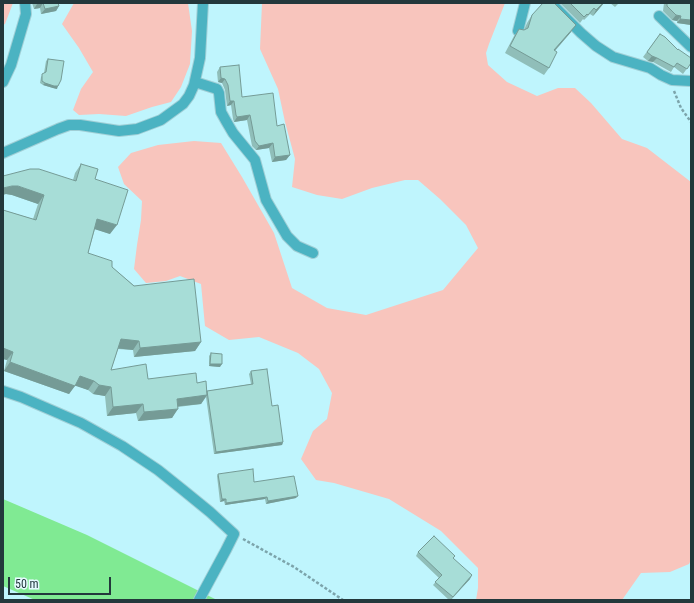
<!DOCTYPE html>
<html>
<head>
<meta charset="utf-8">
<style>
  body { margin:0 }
  #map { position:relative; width:694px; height:603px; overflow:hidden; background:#bff5fd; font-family:"Roboto Condensed",sans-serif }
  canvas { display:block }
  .frame { position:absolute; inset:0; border:4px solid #23383c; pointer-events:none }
  .scale { position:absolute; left:8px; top:577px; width:103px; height:18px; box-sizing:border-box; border:2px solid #23383c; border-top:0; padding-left:5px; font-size:12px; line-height:14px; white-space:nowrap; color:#23383c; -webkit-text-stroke:3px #e7fbff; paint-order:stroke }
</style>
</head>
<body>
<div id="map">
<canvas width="694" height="603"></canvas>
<div class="frame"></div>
<div class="scale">50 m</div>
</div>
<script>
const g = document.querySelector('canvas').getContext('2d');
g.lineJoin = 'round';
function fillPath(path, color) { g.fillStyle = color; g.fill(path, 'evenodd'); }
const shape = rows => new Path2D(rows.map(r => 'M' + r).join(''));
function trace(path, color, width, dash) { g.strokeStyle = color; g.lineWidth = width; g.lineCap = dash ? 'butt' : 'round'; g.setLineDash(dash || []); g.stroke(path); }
const green = shape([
  [3,3,13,3,5,24,3,25],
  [74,3,188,3,192,31,190,64,181,87,171,102,152,107,126,116,99,114,79,115,73,110,81,89,93,72,79,48,62,24],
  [262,3,505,3,489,44,486,53,488,65,507,82,537,96,558,88,575,88,591,103,622,139,647,148,691,182,691,560,689,564,670,572,641,573,622,600,476,600,478,588,478,568,441,531,389,499,334,483,316,480,301,459,313,431,327,419,332,393,319,369,298,353,259,337,229,340,205,326,201,284,180,276,166,281,146,283,134,269,137,245,141,220,142,201,124,184,118,167,131,153,158,145,194,141,221,143,242,177,274,233,292,288,327,308,366,315,443,290,478,248,466,225,440,199,418,180,405,180,372,188,342,199,317,195,292,187,295,159,285,122,278,89,260,49]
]);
const water = shape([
  [3,499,87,535,217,600,35,600,3,586]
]);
const path = shape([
  [674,91,681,108,691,122],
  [243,539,294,567,343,600]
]);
const minor = shape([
  [551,3,581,33,596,46,613,57,650,68,661,75,672,80,691,81],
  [659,16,691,47],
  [518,31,525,3],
  [3,82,11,65,26,14,25,3],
  [195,82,217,89,219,93,221,112,226,121,233,133,255,160,266,200,287,236,297,246,313,253],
  [3,153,58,129,69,125,80,125,119,131,137,129,161,120,183,104,189,96,194,85,200,58,203,3],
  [3,391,21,397,81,423,122,446,158,470,183,490,210,512,234,534,226,550,199,600]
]);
const wall = shape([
  [32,3,58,3,59,6,56,11,41,14,40,8,34,9],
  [560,3,604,3,593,16,590,14,584,20,583,19,580,23],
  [610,3,619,3,615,7],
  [664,3,691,3,691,25,677,23,677,21,672,20,663,11],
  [532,15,571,32,555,51,549,68,544,75,505,53,514,36,519,29,524,30,527,23],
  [660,34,691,63,683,74,674,67,671,72,653,62,648,61,643,57],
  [48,59,57,89,53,88,43,85,40,83,41,77,44,73,46,61],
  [220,67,242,97,277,126,290,155,286,160,272,162,269,148,256,150,252,146,247,120,234,122,233,119,231,105,227,106,225,90,222,83,218,82,217,72],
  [81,164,95,179,110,234,95,229,88,253,112,267,201,342,195,351,134,357,133,350,118,349,111,370,148,379,197,383,207,391,251,384,249,374,251,371,272,406,283,442,282,445,214,454,206,397,201,404,178,407,172,418,138,421,136,413,107,416,105,396,93,394,88,390,75,385,69,394,4,371,7,360,3,359,3,210,33,219,38,204,12,195,6,194,73,180,75,173],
  [211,353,220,367,209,366,209,356],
  [218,474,254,482,296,498,266,504,265,499,225,505,224,501,220,502,217,476],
  [418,552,455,556,453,558,470,579,451,600,449,600,433,585,439,578,416,556]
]);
const shadedWall = shape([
  [43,3,40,8,34,9,37,4],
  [603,3,604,3,593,16,596,10],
  [59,6,56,11,41,14,45,9],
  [676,15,681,16,677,21,672,20],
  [680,19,691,20,691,25,677,23],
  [576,25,571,32,549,57,554,50],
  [652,56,657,58,653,62,648,61],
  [221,78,225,79,222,83,218,82],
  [45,83,58,86,57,89,53,88,43,85],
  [230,101,234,101,231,105,227,106],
  [250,115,247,120,234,122,237,117],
  [273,143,269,148,256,150,259,146],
  [290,155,286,160,272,162,275,157],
  [12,186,18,186,44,195,38,204,12,195,6,194,3,195,3,188],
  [97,219,117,225,110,234,91,228],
  [121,339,139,341,133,350,114,348],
  [201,342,195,351,134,357,140,348],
  [3,348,13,352,7,360,3,359],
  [10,362,75,386,69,394,4,371],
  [210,364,222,364,220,367,209,366],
  [80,376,94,381,88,390,73,385],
  [99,385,111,387,105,396,93,394],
  [207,395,201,404,171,407,177,399],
  [143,404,136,413,107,416,113,407],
  [178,409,172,418,138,421,144,412],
  [283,442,282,445,214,454,216,452],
  [298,496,296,498,266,504,268,501],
  [267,497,265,499,225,505,226,503],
  [222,499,226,499,224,501,220,502],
  [472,575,470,579,450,600,453,597]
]);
const building = shape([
  [37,3,58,3,59,6,45,9,43,3,37,4,37,3],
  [543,3,554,3,576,25,554,50,557,52,549,68,510,46,519,29,524,30,528,28,532,15,543,3],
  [570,3,603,3,596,10,594,8,588,15,587,14,584,17,570,3],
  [667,3,691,3,691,20,680,19,681,16,676,15,667,6,667,3],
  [660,34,665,37,678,50,678,49,691,58,691,63,687,69,677,63,674,67,657,58,652,56,647,52,660,34],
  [48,59,64,61,61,80,58,86,54,86,45,83,42,81,42,74,46,72,48,59],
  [239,65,242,97,273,93,277,126,284,124,290,155,275,157,273,143,259,146,255,141,250,115,237,117,236,115,234,101,230,101,228,85,225,79,221,78,220,67,239,65],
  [81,164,98,169,95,179,128,190,117,225,97,219,88,253,112,261,112,267,134,286,194,279,201,342,140,348,139,341,121,339,111,370,146,364,148,379,196,373,197,383,206,381,207,395,177,399,178,409,144,412,143,404,113,407,111,387,99,385,94,381,80,376,75,386,10,362,13,352,3,348,3,210,36,220,44,195,18,186,12,186,3,188,3,176,30,169,39,169,76,181,81,164],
  [211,353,222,354,222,364,210,364,211,353],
  [267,369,272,406,278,405,283,442,216,452,207,391,253,384,251,371,267,369],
  [253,469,254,482,294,476,298,496,268,501,267,497,226,503,226,499,222,499,218,474,253,469],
  [434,536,455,556,453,558,472,575,453,597,435,582,442,575,418,552,434,536]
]);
fillPath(green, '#f8c5bd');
fillPath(water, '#80ea93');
trace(minor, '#a0cfd6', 12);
trace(path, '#7ca4ab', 2.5, [3, 2]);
trace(minor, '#4bb3c2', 10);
fillPath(wall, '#90beb9');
fillPath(shadedWall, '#759b96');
fillPath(building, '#a7ddd7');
trace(building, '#759b96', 1);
</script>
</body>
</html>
